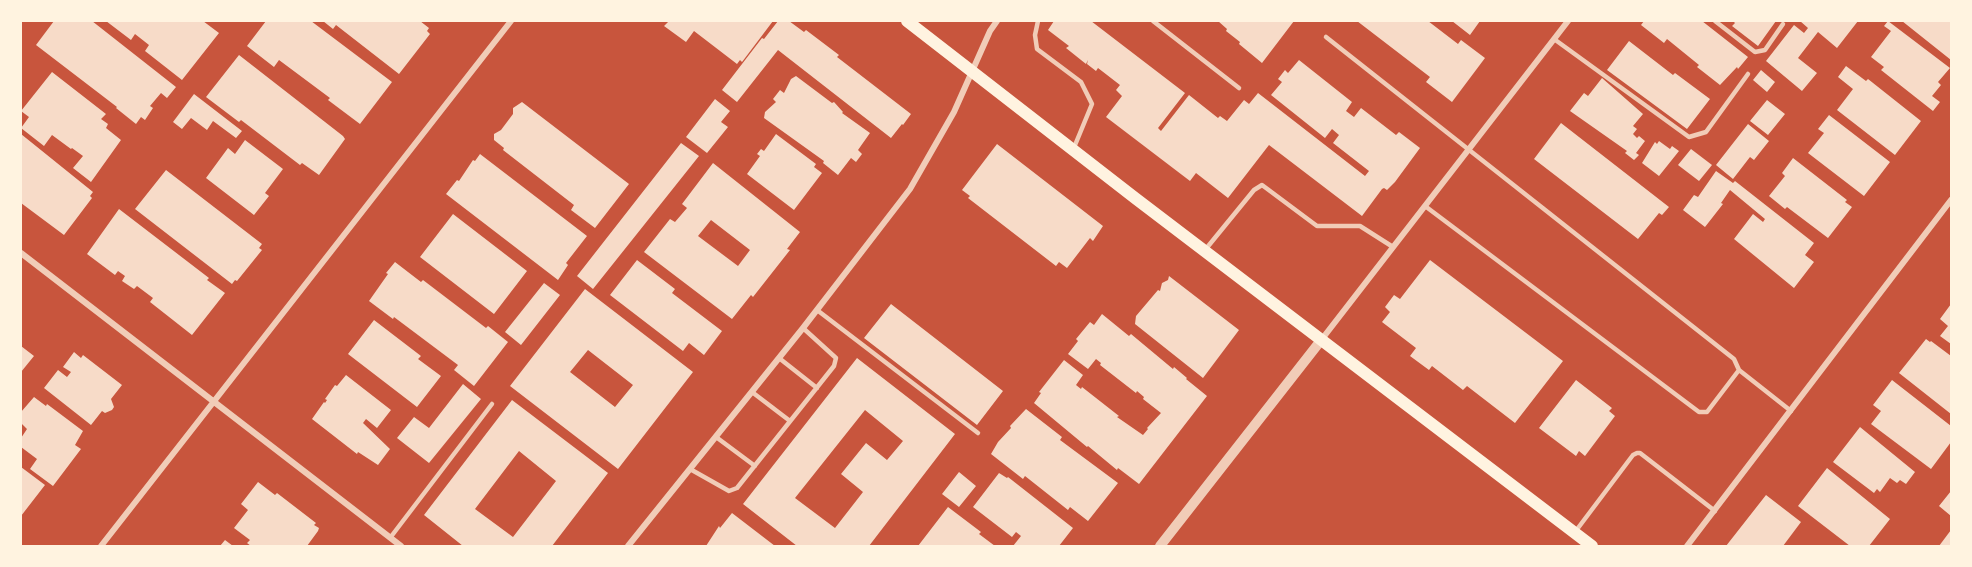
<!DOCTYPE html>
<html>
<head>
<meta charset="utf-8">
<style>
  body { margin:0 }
  #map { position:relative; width:1972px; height:567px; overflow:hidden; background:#c8553d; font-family:"Work Sans",sans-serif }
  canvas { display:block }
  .frame { position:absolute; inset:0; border:22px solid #fff3e0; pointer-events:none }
</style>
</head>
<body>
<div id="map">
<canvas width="1972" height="567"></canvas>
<div class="frame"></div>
</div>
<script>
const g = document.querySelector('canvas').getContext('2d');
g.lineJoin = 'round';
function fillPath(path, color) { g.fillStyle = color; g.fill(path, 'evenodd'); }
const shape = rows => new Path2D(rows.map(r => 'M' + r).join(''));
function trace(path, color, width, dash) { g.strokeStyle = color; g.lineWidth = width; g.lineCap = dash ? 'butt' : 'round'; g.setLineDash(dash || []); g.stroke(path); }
const building = shape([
  [54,21,92,21,176,87,167,98,161,93,150,106,153,108,145,120,141,117,136,124,116,108,117,107,36,45],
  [106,21,203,21,219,33,182,80,145,51,149,45,135,34,131,40],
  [266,21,311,21,392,82,360,124,328,100,330,98,279,60,274,67,247,46],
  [323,21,420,21,429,28,427,31,430,34,399,74,336,25,333,29],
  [669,21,773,21,742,62,740,60,737,64,694,31,686,42,664,26],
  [778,21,789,21,804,32,806,30,839,55,837,57,911,114,903,125,902,124,891,138,778,50,737,102,722,90,762,38,764,39],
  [1054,21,1091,21,1185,93,1158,128,1161,131,1189,95,1218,118,1220,116,1227,121,1244,100,1249,104,1258,93,1365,176,1369,171,1333,143,1339,135,1332,129,1325,138,1271,95,1282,82,1278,79,1285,70,1288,73,1299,60,1352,102,1346,111,1354,117,1361,108,1396,135,1399,132,1420,148,1395,182,1387,190,1384,188,1382,189,1362,216,1269,145,1228,198,1196,173,1190,181,1106,117,1122,96,1116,90,1120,85,1098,68,1096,71,1087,64,1088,60,1086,64,1066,48,1069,46,1048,30],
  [1218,21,1294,21,1262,63,1239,44,1240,42,1226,31,1227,29],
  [1357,21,1428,21,1458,44,1461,40,1485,58,1452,102,1426,82,1430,77],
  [1452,21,1480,21,1470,35],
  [1644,21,1702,21,1748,57,1738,69,1737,67,1720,85,1697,67,1699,65,1667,39,1664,43,1641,25],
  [1733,21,1776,21,1758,46,1732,26,1735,23],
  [1800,21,1858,21,1837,48,1818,32,1798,58,1817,73,1802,91,1766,61,1794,25,1804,33,1808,28],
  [1888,21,1950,68,1938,82,1941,85,1932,96,1940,102,1933,111,1881,70,1884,67,1871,57,1891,31,1884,26],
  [1902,21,1951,21,1951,60],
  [1629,41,1673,75,1675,73,1710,99,1687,129,1607,70],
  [239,55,343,136,345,139,319,175,302,163,300,165,241,120,239,122,206,97],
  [1846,66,1866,81,1868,79,1921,121,1895,155,1837,110,1853,89,1838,77],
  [1761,70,1775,82,1767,92,1753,80],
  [52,72,106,114,101,119,108,124,106,128,121,140,91,182,73,168,83,156,72,148,71,149,52,135,44,146,21,128,29,117,21,111],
  [796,76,832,103,834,102,843,112,842,113,870,133,858,150,862,154,856,162,851,158,838,175,823,163,824,161,764,118,765,112,776,102,773,99,780,90,784,93,791,79],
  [1602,78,1643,114,1633,126,1637,129,1633,134,1637,138,1639,136,1645,141,1636,153,1639,155,1634,160,1625,153,1627,151,1570,111,1584,93,1588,96],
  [194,94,242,131,236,138,213,121,207,130,191,118,182,129,173,122],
  [715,99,730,111,721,122,728,127,707,153,686,137],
  [1767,100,1785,114,1768,135,1750,121],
  [522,102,629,184,595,228,571,210,574,205,503,150,504,148,494,140,494,134,501,130,513,114,513,108],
  [1829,115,1890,162,1864,196,1808,153,1824,133,1818,129],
  [1561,123,1669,207,1662,215,1659,213,1638,239,1534,159],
  [1748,124,1769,141,1754,160,1750,157,1733,179,1716,165],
  [21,134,93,192,90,196,92,198,64,235,21,203],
  [776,134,816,164,814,167,822,173,794,210,747,174,760,156,757,154,761,149,764,151],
  [245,140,283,169,265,193,269,196,254,215,206,178,228,148,235,154],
  [1659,141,1670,149,1672,146,1679,151,1659,176,1642,163,1655,142,1657,144],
  [681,143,699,156,593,289,577,276],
  [997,144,1103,226,1093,241,1090,238,1067,268,1059,262,1056,266,968,198,970,196,962,190],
  [1691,149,1712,165,1699,181,1678,165],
  [480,154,587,236,566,263,568,265,558,280,446,194,457,180,459,181,473,160,475,161],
  [1793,158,1847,200,1845,202,1852,207,1828,238,1787,207,1785,209,1769,196,1785,176,1782,173],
  [713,163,800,232,787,249,790,250,753,297,751,295,732,319,644,252,670,219,675,222,687,208,682,204],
  [711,220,750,250,738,266,698,236],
  [166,170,262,244,259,248,262,250,237,281,235,280,232,284,135,209],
  [1716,171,1733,183,1735,181,1814,243,1805,255,1814,262,1794,288,1734,239,1753,214,1763,222,1765,219,1730,190,1721,203,1723,204,1705,227,1683,210,1694,195,1698,197],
  [119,209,209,278,207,280,225,293,192,335,150,302,153,298,137,286,134,289,122,281,125,276,118,271,115,275,87,254],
  [453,214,527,271,494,314,420,257],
  [637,260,675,289,672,293,722,331,704,355,689,343,683,351,610,295],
  [1430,260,1563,361,1515,423,1467,386,1463,390,1432,366,1429,370,1410,356,1416,348,1382,322,1390,312,1385,307,1394,295,1400,299],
  [395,262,421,282,423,280,486,328,488,326,508,342,474,386,454,370,458,365,394,317,393,319,369,301,388,274,386,273],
  [1169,276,1239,330,1203,378,1135,324,1136,316,1158,290,1160,291,1162,283,1168,280],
  [544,283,560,295,521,345,505,332],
  [585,289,693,372,618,469,510,386],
  [588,350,633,385,615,407,570,372],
  [891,304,1003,391,977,425,864,338],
  [1951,304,1951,344,1940,336,1948,326,1940,319],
  [1102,314,1129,336,1131,334,1173,369,1174,367,1187,378,1186,379,1207,396,1139,484,1118,468,1117,470,1088,446,1087,447,1034,403,1041,393,1039,392,1064,360,1083,375,1076,385,1081,389,1082,387,1119,416,1117,417,1143,435,1148,429,1147,428,1161,413,1143,399,1144,397,1137,391,1136,393,1100,365,1101,363,1096,359,1088,369,1068,354,1078,341,1076,339,1090,322,1094,325],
  [374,320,421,356,418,359,441,376,417,407,348,354],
  [1926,339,1930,342,1931,341,1951,356,1951,414,1899,373],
  [21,346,34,356,21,372],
  [74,352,81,358,83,355,122,385,111,399,114,407,112,410,105,413,102,411,91,425,44,388,58,370,67,377,71,372,63,367],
  [857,358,955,434,869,546,797,546,743,504],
  [865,410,903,441,887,460,866,443,841,474,863,492,835,528,795,498],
  [346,375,391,410,377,428,366,419,363,423,390,449,378,465,358,452,357,454,312,419,324,402,325,403,327,400,325,399,335,385,337,386],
  [1576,380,1612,408,1609,411,1615,416,1585,456,1579,451,1576,456,1539,428],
  [1892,380,1951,426,1951,442,1931,469,1871,424,1881,411,1873,405],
  [463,384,481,399,429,463,397,438,414,417,429,428],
  [34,397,46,406,47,404,83,431,75,445,81,449,53,486,30,469,37,459,21,447,21,438,27,429,21,423,21,412],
  [512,400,608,473,552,546,463,546,424,515],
  [519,451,556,481,513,537,475,509],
  [1026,409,1062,437,1060,440,1118,483,1088,521,1070,507,1068,510,1025,476,1023,479,991,454,998,442,1011,428,1010,426],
  [1860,427,1915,472,1906,484,1900,480,1897,483,1890,478,1880,492,1877,489,1874,493,1833,462],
  [21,467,45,485,21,516],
  [1827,468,1890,519,1869,546,1850,546,1798,506],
  [959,472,976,486,959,507,942,494],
  [999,473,1007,478,1008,477,1073,528,1059,546,1013,546,1021,536,1016,532,1012,537,973,507],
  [258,482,275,495,277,493,316,523,314,525,319,528,318,531,307,546,251,546,247,543,250,540,234,528,248,510,241,504],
  [1951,491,1951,516,1939,506],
  [1766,495,1801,522,1783,546,1726,546],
  [948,507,981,532,979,534,995,546,918,546],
  [732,513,775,546,706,546,719,526,720,528],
  [1951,530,1951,546,1939,546],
  [225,540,233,546,220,546]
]);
const service = shape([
  [1038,21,1035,35,1037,49,1081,82,1092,104,1073,150],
  [1153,21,1239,88],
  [1715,21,1755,52,1765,50,1783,24],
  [1326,37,1734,359,1739,370,1707,412,1699,412,1425,206],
  [1554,39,1689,137,1706,132,1748,74],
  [1205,250,1254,190,1262,185,1317,226,1360,226,1393,247],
  [817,310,978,433],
  [779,358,817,388],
  [1739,370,1791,411],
  [752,392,790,421],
  [716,437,755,466],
  [690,469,729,491,737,488,834,366,836,358,803,328],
  [1575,532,1633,455,1637,453,1640,453,1715,511],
  [390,538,492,404]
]);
const minor = shape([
  [21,253,401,546],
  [1322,339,1568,21],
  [101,546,511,21],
  [628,546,803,328,910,189,954,112,990,31,997,21],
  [1687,546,1951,200]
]);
const tertiary = shape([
  [1160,546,1322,339]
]);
const secondary = shape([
  [907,21,1135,198,1592,546]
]);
fillPath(building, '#f7dbc8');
trace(service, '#f1ccb7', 4.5);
trace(minor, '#f1ccb7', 6);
trace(tertiary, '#f1ccb7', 10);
trace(secondary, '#fff3e0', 12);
</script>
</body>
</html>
